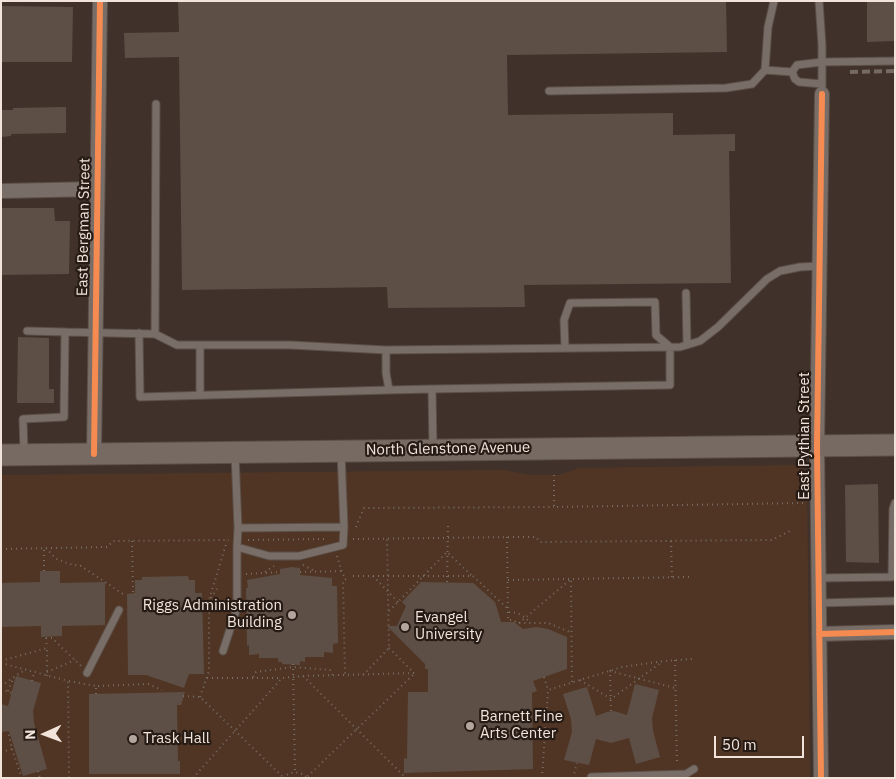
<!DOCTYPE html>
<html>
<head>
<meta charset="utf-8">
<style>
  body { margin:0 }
  #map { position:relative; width:896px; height:779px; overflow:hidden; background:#40322a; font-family:"IBM Plex Sans",sans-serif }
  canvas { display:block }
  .frame { position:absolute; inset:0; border:2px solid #f3e4db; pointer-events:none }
  .north { position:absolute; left:20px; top:709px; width:50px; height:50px; -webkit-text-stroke:4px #261b15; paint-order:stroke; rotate:268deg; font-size:14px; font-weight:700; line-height:20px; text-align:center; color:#f3e4db }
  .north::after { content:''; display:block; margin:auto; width:18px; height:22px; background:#f3e4db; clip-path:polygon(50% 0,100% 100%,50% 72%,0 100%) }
  .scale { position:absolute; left:714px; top:736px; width:90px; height:22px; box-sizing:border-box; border:2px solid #f3e4db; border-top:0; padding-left:6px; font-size:15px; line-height:18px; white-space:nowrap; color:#f3e4db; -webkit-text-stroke:4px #261b15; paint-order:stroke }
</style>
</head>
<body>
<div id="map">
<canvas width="896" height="779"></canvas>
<div class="frame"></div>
<div class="north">N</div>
<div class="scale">50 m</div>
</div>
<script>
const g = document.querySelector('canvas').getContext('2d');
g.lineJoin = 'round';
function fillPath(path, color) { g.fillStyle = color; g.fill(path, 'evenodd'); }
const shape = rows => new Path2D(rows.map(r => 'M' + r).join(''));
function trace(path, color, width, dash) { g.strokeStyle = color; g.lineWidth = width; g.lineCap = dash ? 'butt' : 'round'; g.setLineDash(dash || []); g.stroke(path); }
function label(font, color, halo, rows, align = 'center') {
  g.font = font + ' "IBM Plex Sans",sans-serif'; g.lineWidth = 4.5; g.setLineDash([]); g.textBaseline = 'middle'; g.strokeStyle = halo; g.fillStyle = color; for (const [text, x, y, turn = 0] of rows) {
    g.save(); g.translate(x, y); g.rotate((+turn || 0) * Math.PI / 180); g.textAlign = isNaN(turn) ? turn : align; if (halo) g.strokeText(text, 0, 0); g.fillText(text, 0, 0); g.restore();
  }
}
const built = shape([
  [795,465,801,466,805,470,807,476,810,778,1,778,1,475,504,470,529,475,559,475,579,468]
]);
const building = shape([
  [178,1,726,1,727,52,507,55,508,115,673,113,673,135,735,134,735,151,729,151,731,283,524,285,525,307,388,308,387,287,182,290,179,57,125,58,124,33,179,32],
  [867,1,895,1,895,41,867,42],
  [2,6,73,7,72,62,1,62],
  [66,107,66,133,11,134,11,136,1,137,1,110,13,110,13,108],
  [1,208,54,208,55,221,70,221,69,274,1,275],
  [18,337,49,338,49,389,54,389,54,403,17,403],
  [878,484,879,563,846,562,845,485],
  [292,567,300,568,300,575,332,578,332,586,337,586,338,643,333,644,333,653,324,652,324,657,305,657,305,662,300,661,300,665,282,664,282,662,278,662,278,658,259,658,259,654,249,655,249,645,247,646,246,588,248,588,247,580,280,574,280,569],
  [40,571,60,571,60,583,105,582,105,625,62,626,62,636,41,637,41,626,1,627,1,583,40,582],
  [188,576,189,580,195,580,195,593,202,593,204,674,189,674,184,688,146,675,128,675,127,594,135,593,135,580,142,580,142,577],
  [421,582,473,583,495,602,501,622,514,622,523,629,536,627,548,629,567,637,567,669,533,681,537,691,532,693,533,769,404,773,404,758,407,759,408,692,428,692,428,669,425,669,425,664,387,626,397,626,406,606,402,602],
  [16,676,41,683,33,711,34,723,47,769,23,776,9,731,1,732,1,704,8,706],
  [635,684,659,690,652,718,653,731,660,757,636,764,629,738,611,743,596,739,589,765,564,760,572,732,571,719,563,694,587,687,596,716,607,712,614,711,627,715],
  [185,692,181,705,177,705,178,761,180,761,180,774,89,774,89,694]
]);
const path = shape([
  [554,475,554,507,804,503],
  [356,527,364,508,554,507],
  [507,537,508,620,512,620,519,623,548,623,570,632],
  [353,539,519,537,536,537,540,542,772,540,792,530],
  [248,540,324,539],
  [132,541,133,593],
  [671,541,672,577],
  [46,548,55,558,69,564,81,566,123,594],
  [1,549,107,547,113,541,229,540],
  [337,556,342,573,346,579,343,581,345,675],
  [303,565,316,572],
  [44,571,44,549],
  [265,572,274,566],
  [300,572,342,571],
  [246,574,280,572],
  [353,576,373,576,398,602],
  [373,576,473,576,508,609],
  [508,580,690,577],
  [447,582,448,526],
  [211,598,218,587],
  [389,611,447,552,472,576],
  [509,612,517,613,526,618,530,623],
  [519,623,571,579,572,683],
  [46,638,52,638,81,666],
  [46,638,47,648],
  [389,648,414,673],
  [675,660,677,765],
  [1,661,47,648,47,676],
  [1,663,68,681,69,778],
  [293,664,295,772],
  [47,672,75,660],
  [363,675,389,648,387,538],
  [303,676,415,673,307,777],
  [253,677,256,672,293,667,330,670,332,675],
  [544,677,548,690],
  [207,678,282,678],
  [580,680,611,699,662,662],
  [32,681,34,672],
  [69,681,96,686],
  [1,686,26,669],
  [1,689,12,693],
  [8,691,14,677],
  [96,694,96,686,148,684,162,690],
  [183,696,200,697,283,777],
  [200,697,209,671,209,600,227,541],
  [611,711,610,671,675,688],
  [12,749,22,778],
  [1,752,12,749,8,731],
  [38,771,40,778],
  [140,778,148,778],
  [193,778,282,678,303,676,406,778],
  [283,778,288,774,295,772,302,774,307,777],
  [542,778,548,690,622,667,664,661,692,659],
  [573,778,577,763]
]);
const service = shape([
  [819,1,822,45,822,88],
  [765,70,792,72],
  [822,84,799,82,795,79,792,72,797,65,822,62,895,61],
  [549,91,726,88,752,84,765,70,768,27,774,1],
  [686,293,687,345],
  [65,332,155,334,177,345,290,345,386,350,680,347,700,341,718,327,767,279,780,271,800,267,820,266],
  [139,333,140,397,389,390],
  [155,334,156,104],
  [200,345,200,395],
  [386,350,386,373,389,390,432,389,433,449],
  [432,389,670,385,670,347,656,335,655,302,570,303,564,320,565,348],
  [24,452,23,419,64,417,65,332,27,331],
  [235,454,238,528,237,547,269,556,299,556,343,545,344,527,341,452],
  [238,528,344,527],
  [818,578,892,577,893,509,895,503],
  [819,603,895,601],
  [223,651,237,608,237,547],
  [87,673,119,610],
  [591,777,686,774,694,769]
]);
const minor = shape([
  [1,191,97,189],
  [94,454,100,1],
  [819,634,895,632],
  [821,778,817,446,822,94]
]);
const primary = shape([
  [1,455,895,445]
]);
const rail = shape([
  [850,72,895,71]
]);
const cycleway = shape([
  [94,454,100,1],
  [819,634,895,632],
  [821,778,817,446,822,94]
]);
const markers = [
  [292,615,5,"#b4a69d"],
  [405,627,5,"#b4a69d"],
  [470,726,5,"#b4a69d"],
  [133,739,5,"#b4a69d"]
];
const streetNames = [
  ["East Bergman Street",84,227,-89],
  ["East Pythian Street",805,436,-90],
  ["North Glenstone Avenue",448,449,-1]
];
const poiNames = [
  ["Riggs Administration",282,606,"right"],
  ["Building",282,623,"right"],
  ["Evangel",415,618],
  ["University",415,635],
  ["Barnett Fine",480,717],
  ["Arts Center",480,734],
  ["Trask Hall",143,739]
];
fillPath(built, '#503524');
fillPath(building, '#5e4f46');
trace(service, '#5b4f48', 9);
trace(minor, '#5b4f48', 16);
trace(primary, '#5b4f48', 23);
trace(path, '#776d66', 2, [1, 4]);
trace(service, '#796e67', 7);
trace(minor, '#796e67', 14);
trace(primary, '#776a62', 21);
trace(rail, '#766a64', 4, [8, 4]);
trace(cycleway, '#f68b52', 6);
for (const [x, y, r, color] of markers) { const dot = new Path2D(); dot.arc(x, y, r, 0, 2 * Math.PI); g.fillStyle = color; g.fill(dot); trace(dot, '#261b15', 2); }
label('15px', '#f3e4db', '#261b15', streetNames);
label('15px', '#f3e4db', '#261b15', poiNames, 'left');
</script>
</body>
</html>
